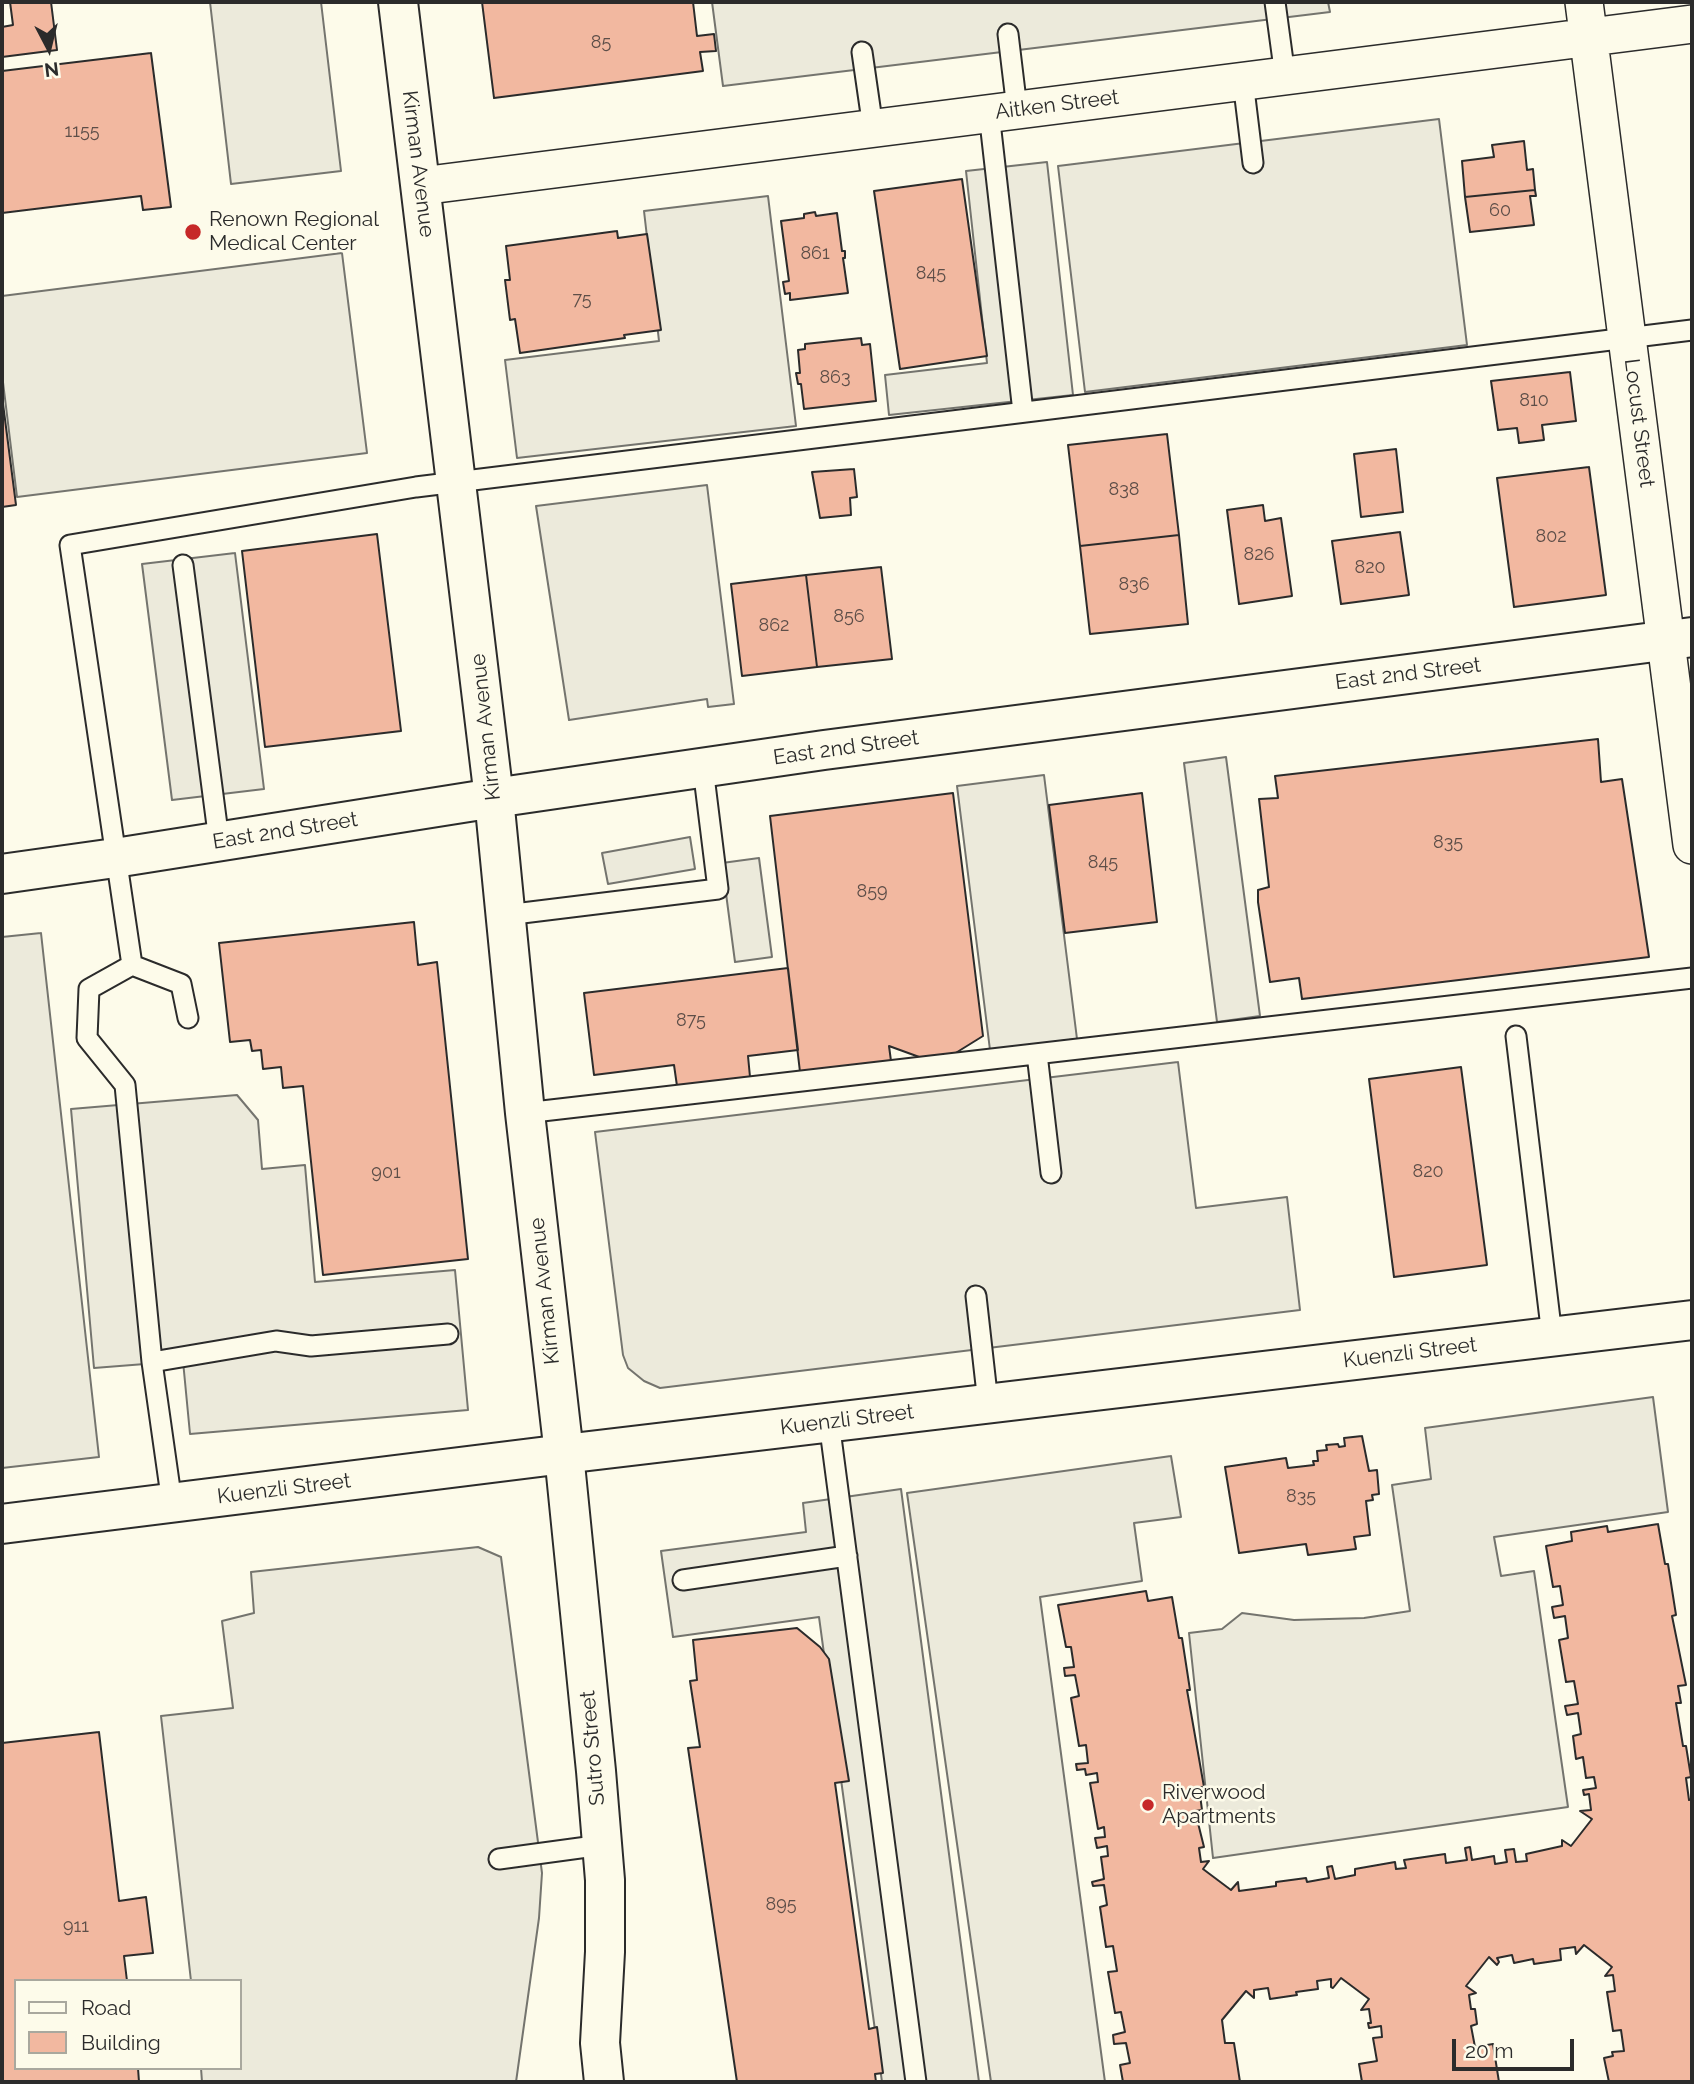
<!DOCTYPE html>
<html>
<head>
<meta charset="utf-8">
<style>
  body { margin:0 }
  #map { position:relative; width:1694px; height:2084px; overflow:hidden; background:#fdfbea; font-family:Raleway,sans-serif }
  canvas { display:block }
  .frame { position:absolute; inset:0; border:4px solid #2b2b2b; pointer-events:none }
  .legend { position:absolute; left:14px; top:1979px; width:228px; height:91px; box-sizing:border-box; background:#fdfbea; border:2px solid #a9a89e; margin:0; padding:9px 12px; list-style:none; font-size:21px; color:#2b2b2b }
  .legend li { display:flex; align-items:center; gap:14px; height:35px }
  .legend b { width:35px; border:2px solid #a9a89e }
  .north { position:absolute; left:14px; top:14px; width:70px; height:70px; -webkit-text-stroke:5px #fdfbea; paint-order:stroke; rotate:173deg; font-size:19px; font-weight:700; line-height:28px; text-align:center; color:#2b2b2b }
  .north::after { content:''; display:block; margin:auto; width:24px; height:32px; background:#2b2b2b; clip-path:polygon(50% 0,100% 100%,50% 72%,0 100%) }
  .scale { position:absolute; left:1452px; top:2039px; width:122px; height:32px; box-sizing:border-box; border:4px solid #2b2b2b; border-top:0; padding-left:9px; font-size:21px; line-height:24px; white-space:nowrap; color:#2b2b2b; -webkit-text-stroke:5px #fdfbea; paint-order:stroke }
</style>
</head>
<body>
<div id="map">
<canvas width="1694" height="2084"></canvas>
<div class="frame"></div>
<ul class="legend">
<li><b style="height:9px;background:#fdfbea"></b>Road</li>
<li><b style="height:19px;background:#f2b8a0"></b>Building</li>
</ul>
<div class="north">N</div>
<div class="scale">20 m</div>
</div>
<script>
const g = document.querySelector('canvas').getContext('2d');
g.lineJoin = 'round';
function fillPath(path, color) { g.fillStyle = color; g.fill(path, 'evenodd'); }
const shape = rows => new Path2D(rows.map(r => 'M' + r).join(''));
function trace(path, color, width, dash) { g.strokeStyle = color; g.lineWidth = width; g.lineCap = dash ? 'butt' : 'round'; g.setLineDash(dash || []); g.stroke(path); }
function label(font, color, halo, rows, align = 'center') {
  g.font = font + ' Raleway,sans-serif'; g.lineWidth = 5; g.setLineDash([]); g.textBaseline = 'middle'; g.strokeStyle = halo; g.fillStyle = color; for (const [text, x, y, turn = 0] of rows) {
    g.save(); g.translate(x, y); g.rotate((+turn || 0) * Math.PI / 180); g.textAlign = isNaN(turn) ? turn : align; if (halo) g.strokeText(text, 0, 0); g.fillText(text, 0, 0); g.restore();
  }
}
const parking = shape([
  [210,2,321,2,341,171,231,184,210,2],
  [712,2,1328,2,1330,12,723,86,712,2],
  [1439,119,1467,345,1085,392,1058,166,1439,119],
  [1047,162,1073,395,889,415,885,375,987,363,966,171,1047,162],
  [768,196,796,426,517,458,505,360,659,341,644,211,768,196],
  [342,253,367,453,17,497,2,374,2,296,342,253],
  [707,485,734,704,708,707,707,699,569,720,536,506,707,485],
  [235,553,264,789,172,800,142,564,235,553],
  [1226,757,1260,1016,1217,1022,1184,763,1226,757],
  [1044,775,1077,1039,990,1050,957,786,1044,775],
  [690,837,695,869,608,884,602,853,690,837],
  [759,858,772,957,735,962,722,863,759,858],
  [41,933,99,1457,2,1468,2,937,41,933],
  [1178,1062,1196,1208,1287,1197,1300,1310,660,1388,644,1381,628,1368,623,1355,595,1132,1178,1062],
  [237,1095,258,1120,262,1169,305,1165,315,1282,455,1270,468,1410,190,1434,183,1361,94,1368,71,1109,237,1095],
  [1653,1397,1668,1512,1494,1537,1501,1576,1534,1571,1568,1807,1213,1858,1189,1633,1222,1629,1242,1613,1294,1620,1364,1618,1410,1611,1392,1485,1431,1479,1425,1428,1653,1397],
  [1171,1456,1181,1517,1134,1523,1142,1581,1040,1597,1105,2082,991,2082,907,1493,1171,1456],
  [901,1489,979,2082,882,2082,819,1617,673,1637,661,1551,806,1532,803,1503,901,1489],
  [478,1547,501,1557,542,1873,539,1918,516,2082,202,2082,201,2068,240,2068,240,1981,191,1981,161,1716,233,1708,222,1621,254,1613,251,1572,478,1547]
]);
const building = shape([
  [10,2,51,2,57,50,2,57,2,27,13,25,10,2],
  [482,2,693,2,697,36,714,34,716,51,700,52,703,71,494,98,482,2],
  [151,53,171,207,143,210,141,196,2,213,2,71,151,53],
  [1524,141,1527,170,1533,169,1535,190,1465,197,1462,161,1494,157,1492,145,1524,141],
  [962,179,987,356,900,369,874,191,962,179],
  [1535,190,1536,196,1530,196,1534,225,1470,232,1465,197,1535,190],
  [815,212,816,216,837,213,842,251,845,251,845,258,843,258,848,293,790,300,790,293,785,294,783,282,789,281,781,221,804,218,804,214,815,212],
  [617,231,618,238,647,234,661,330,624,335,625,338,520,353,515,319,510,320,505,280,510,280,506,246,617,231],
  [861,338,862,345,870,344,876,401,804,409,801,384,798,384,796,373,800,373,798,350,805,349,805,344,861,338],
  [1570,372,1576,421,1542,425,1544,440,1519,443,1517,428,1498,430,1491,381,1570,372],
  [2,396,16,505,2,507,2,396],
  [1167,434,1179,535,1080,546,1068,445,1167,434],
  [1396,449,1403,512,1361,517,1354,454,1396,449],
  [1589,467,1606,595,1514,607,1497,478,1589,467],
  [854,469,857,497,850,498,851,515,820,518,812,472,854,469],
  [1263,505,1265,521,1281,518,1292,596,1239,604,1227,510,1263,505],
  [1400,532,1409,595,1341,604,1332,541,1400,532],
  [377,534,401,731,265,747,242,551,377,534],
  [1179,535,1188,624,1090,634,1080,546,1179,535],
  [881,567,892,659,817,667,806,575,881,567],
  [806,575,817,667,742,676,731,584,806,575],
  [1598,739,1601,782,1622,779,1649,957,1302,999,1299,978,1270,982,1258,902,1258,890,1269,887,1259,799,1278,798,1275,776,1598,739],
  [953,793,983,1036,954,1054,922,1058,889,1046,891,1061,800,1072,770,816,953,793],
  [1142,793,1157,922,1065,933,1049,805,1142,793],
  [414,922,418,965,437,962,468,1259,323,1275,303,1086,283,1088,281,1067,263,1069,261,1050,252,1051,250,1040,230,1042,219,943,414,922],
  [788,968,798,1050,748,1056,750,1077,677,1086,674,1065,594,1075,584,993,788,968],
  [1461,1067,1487,1265,1394,1277,1369,1079,1461,1067],
  [1362,1436,1369,1471,1377,1470,1379,1494,1372,1495,1373,1500,1366,1501,1370,1535,1354,1537,1356,1549,1308,1555,1306,1544,1239,1553,1225,1467,1286,1458,1288,1468,1314,1465,1313,1461,1318,1461,1317,1451,1327,1450,1326,1445,1338,1444,1339,1447,1345,1446,1344,1438,1362,1436],
  [1658,1524,1665,1564,1668,1564,1676,1615,1672,1616,1686,1685,1678,1686,1681,1703,1676,1703,1683,1746,1686,1746,1691,1777,1686,1778,1689,1800,1692,1799,1692,2082,1609,2082,1604,2058,1613,2056,1612,2052,1624,2051,1621,2030,1613,2031,1607,1992,1615,1991,1613,1975,1605,1976,1612,1967,1584,1945,1576,1954,1575,1947,1560,1949,1561,1960,1534,1964,1533,1959,1514,1963,1512,1955,1497,1958,1499,1962,1497,1965,1489,1957,1466,1986,1476,1993,1469,1995,1471,2009,1475,2009,1477,2024,1471,2026,1475,2047,1493,2044,1499,2082,1362,2082,1359,2064,1377,2061,1373,2038,1382,2037,1381,2026,1369,2028,1368,2023,1371,2023,1369,2009,1361,2010,1369,1999,1341,1978,1333,1988,1331,1987,1331,1979,1317,1981,1318,1989,1296,1992,1297,1995,1270,1999,1268,1988,1254,1990,1254,1998,1246,1991,1222,2020,1225,2043,1234,2043,1240,2082,1123,2082,1120,2065,1130,2063,1126,2043,1114,2044,1113,2035,1125,2032,1121,2012,1115,2013,1108,1972,1117,1971,1113,1946,1106,1947,1100,1907,1107,1905,1104,1885,1093,1886,1092,1882,1104,1879,1101,1857,1108,1856,1107,1846,1097,1848,1095,1838,1105,1837,1104,1827,1098,1829,1090,1783,1098,1782,1097,1773,1086,1775,1085,1769,1077,1770,1076,1764,1088,1763,1086,1745,1079,1746,1071,1698,1079,1696,1075,1675,1065,1676,1064,1668,1074,1667,1071,1647,1066,1647,1058,1605,1146,1591,1148,1601,1172,1597,1179,1638,1182,1638,1190,1690,1187,1690,1204,1787,1199,1787,1202,1810,1195,1811,1204,1847,1199,1848,1201,1862,1209,1861,1203,1869,1231,1890,1238,1882,1239,1891,1276,1886,1276,1882,1306,1878,1307,1882,1329,1878,1327,1867,1332,1866,1335,1879,1355,1875,1355,1869,1395,1862,1396,1869,1406,1868,1404,1860,1445,1854,1446,1863,1467,1860,1465,1848,1470,1847,1472,1860,1494,1856,1495,1864,1507,1862,1505,1850,1514,1849,1516,1862,1527,1861,1526,1854,1562,1846,1562,1840,1571,1846,1592,1819,1580,1811,1591,1810,1589,1794,1584,1795,1583,1790,1596,1788,1594,1777,1586,1778,1583,1757,1576,1759,1573,1736,1581,1734,1578,1713,1567,1715,1565,1706,1578,1704,1574,1681,1566,1682,1559,1640,1568,1638,1565,1616,1554,1618,1552,1607,1563,1605,1560,1586,1553,1587,1546,1546,1572,1541,1571,1532,1607,1526,1608,1532,1658,1524],
  [797,1628,820,1647,829,1659,849,1781,835,1783,869,2029,877,2027,883,2073,875,2074,876,2082,737,2082,688,1748,700,1747,690,1681,697,1680,693,1640,797,1628],
  [99,1732,119,1901,146,1897,153,1953,124,1956,127,1981,16,1981,16,2068,138,2068,139,2082,2,2082,2,1743,99,1732]
]);
const service = shape([
  [1275,2,1285,76],
  [1008,34,1017,109],
  [862,52,873,128],
  [1243,81,1253,163],
  [989,113,1023,412],
  [183,565,219,841],
  [506,915,718,889,703,768],
  [132,965,181,984,188,1018],
  [1516,1036,1552,1336],
  [1037,1054,1051,1173],
  [525,1113,1692,978],
  [976,1296,988,1403],
  [448,1334,311,1346,276,1341,152,1362,125,1085,87,1038,89,989,132,965,70,545,416,487,1692,330],
  [152,1362,172,1503],
  [829,1422,916,2082],
  [683,1580,847,1556],
  [499,1859,602,1845]
]);
const minor = shape([
  [1584,2,1692,845],
  [421,186,1692,24]
]);
const tertiary = shape([
  [398,2,494,798],
  [2,1524,564,1454,596,1771,605,1880,605,1952,600,2043,604,2082]
]);
const secondary = shape([
  [494,798,525,1113,564,1454,1692,1320],
  [2,874,115,858,494,798,824,750,1692,637]
]);
const markers = [
  [193,232,9,"#c62828"],
  [1148,1805,7,"#c62828"]
];
const numberNames = [
  ["85",601,43],
  ["1155",82,132],
  ["60",1500,211],
  ["861",815,254],
  ["845",931,274],
  ["75",582,300],
  ["863",835,378],
  ["810",1534,401],
  ["838",1124,490],
  ["802",1551,537],
  ["826",1259,555],
  ["820",1370,568],
  ["836",1134,585],
  ["856",849,617],
  ["862",774,626],
  ["835",1448,843],
  ["845",1103,863],
  ["859",872,892],
  ["875",691,1021],
  ["820",1428,1172],
  ["901",386,1173],
  ["835",1301,1497],
  ["895",781,1905],
  ["911",76,1927]
];
const streetNames = [
  ["Aitken Street",1057,105,-7],
  ["Kirman Avenue",418,164,83],
  ["Locust Street",1639,423,83],
  ["East 2nd Street",1408,674,-7],
  ["Kirman Avenue",486,727,-96],
  ["East 2nd Street",846,748,-8],
  ["East 2nd Street",285,831,-9],
  ["Kirman Avenue",545,1291,-96],
  ["Kuenzli Street",1410,1353,-7],
  ["Kuenzli Street",847,1420,-7],
  ["Kuenzli Street",284,1489,-7],
  ["Sutro Street",593,1748,-95]
];
const poiNames = [
  ["Renown Regional",209,220],
  ["Medical Center",209,244],
  ["Riverwood",1162,1793],
  ["Apartments",1162,1817]
];
fillPath(parking, '#eceadb');
trace(parking, '#74746e', 2);
fillPath(building, '#f2b8a0');
trace(building, '#2b2b2b', 2);
trace(service, '#2b2b2b', 23);
trace(minor, '#2b2b2b', 40);
trace(tertiary, '#2b2b2b', 42);
trace(secondary, '#2b2b2b', 42);
trace(service, '#fdfbea', 19);
trace(minor, '#fdfbea', 37);
trace(tertiary, '#fdfbea', 38);
trace(secondary, '#fdfbea', 38);
for (const [x, y, r, color] of markers) { const dot = new Path2D(); dot.arc(x, y, r, 0, 2 * Math.PI); g.fillStyle = color; g.fill(dot); trace(dot, '#fdfbea', 2.5); }
label('18px', '#5d4e48', null, numberNames);
label('21px', '#2b2b2b', '#fdfbea', streetNames);
label('21px', '#2b2b2b', '#fdfbea', poiNames, 'left');
</script>
</body>
</html>
